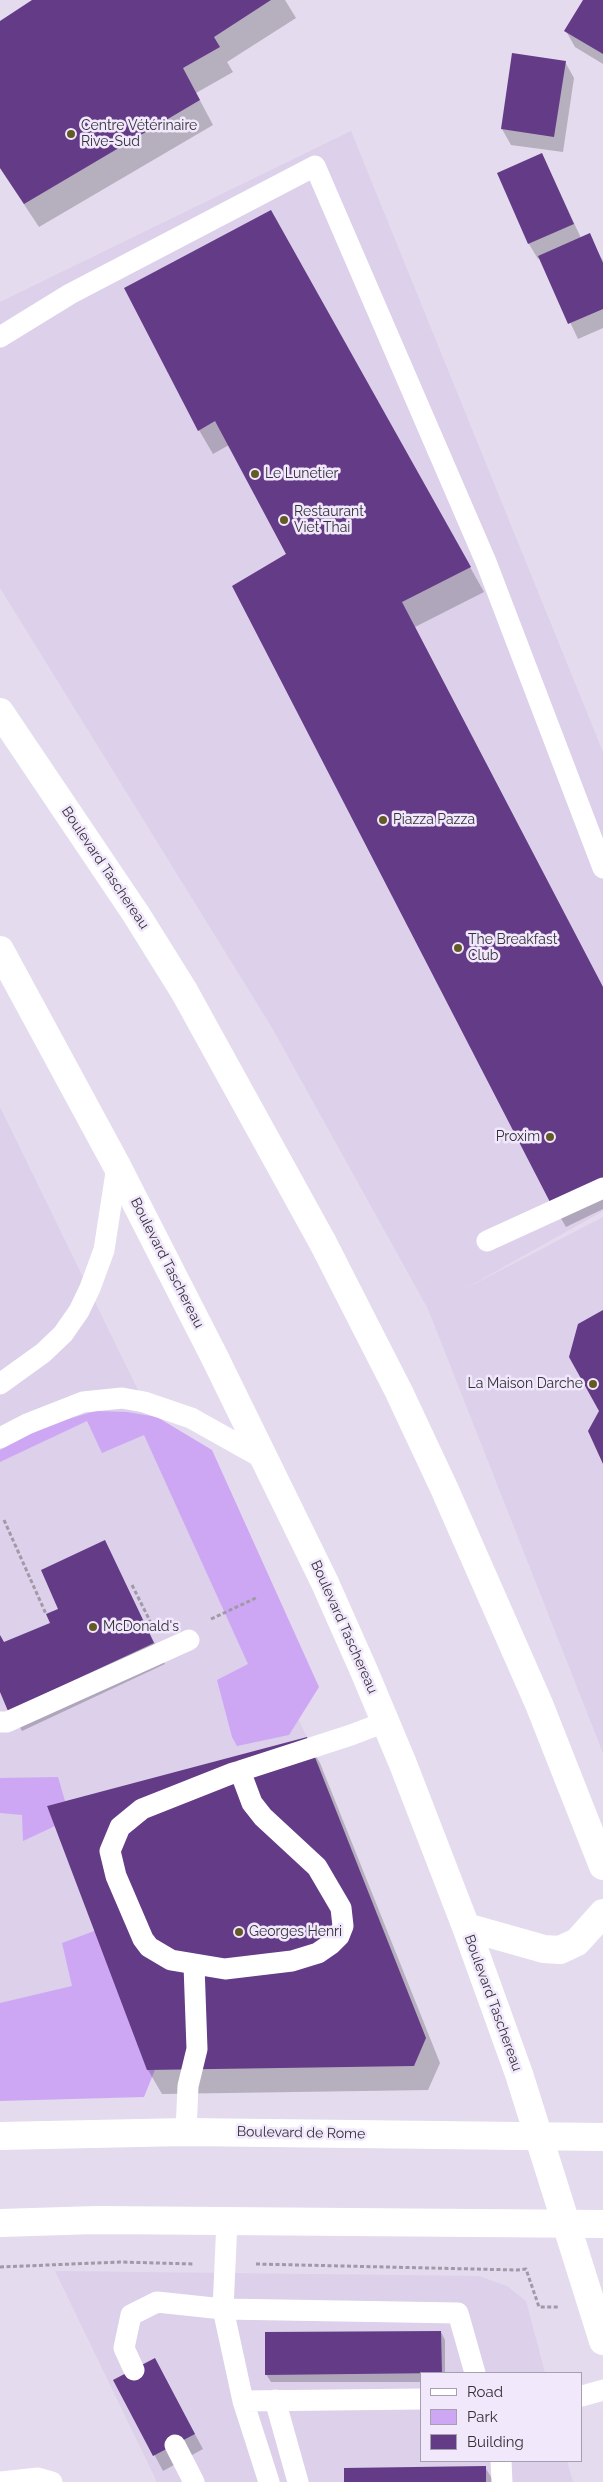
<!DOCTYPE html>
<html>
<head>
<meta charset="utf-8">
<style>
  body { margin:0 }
  #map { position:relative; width:603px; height:2482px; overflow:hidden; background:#e4dbee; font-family:Raleway,sans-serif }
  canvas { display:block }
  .legend { position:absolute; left:420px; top:2372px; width:162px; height:90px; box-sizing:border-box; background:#f1e8fc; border:1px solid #a59fae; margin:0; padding:6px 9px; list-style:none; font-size:15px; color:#343138 }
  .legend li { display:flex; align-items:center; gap:10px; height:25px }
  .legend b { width:25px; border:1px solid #a59fae }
</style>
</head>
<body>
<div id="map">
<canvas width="603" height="2482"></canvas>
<ul class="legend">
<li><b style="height:6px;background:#fff"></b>Road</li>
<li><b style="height:14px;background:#cda7f4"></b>Park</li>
<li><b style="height:14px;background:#643b87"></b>Building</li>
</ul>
</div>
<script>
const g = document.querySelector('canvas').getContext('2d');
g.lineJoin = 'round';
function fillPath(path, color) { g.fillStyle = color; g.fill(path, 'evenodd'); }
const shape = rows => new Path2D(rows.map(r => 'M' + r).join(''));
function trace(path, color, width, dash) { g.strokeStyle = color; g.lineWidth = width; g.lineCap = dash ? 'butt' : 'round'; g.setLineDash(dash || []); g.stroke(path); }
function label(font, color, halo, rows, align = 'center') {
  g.font = font + ' Raleway,sans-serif'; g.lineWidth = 5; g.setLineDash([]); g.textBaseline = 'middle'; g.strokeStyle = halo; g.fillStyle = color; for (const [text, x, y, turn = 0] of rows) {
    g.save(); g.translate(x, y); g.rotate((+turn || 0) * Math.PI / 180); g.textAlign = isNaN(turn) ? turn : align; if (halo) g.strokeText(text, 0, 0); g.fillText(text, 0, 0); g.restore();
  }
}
const built = shape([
  [351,131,603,752,603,1211,459,1292,603,1217,603,1753,428,1309,271,1026,0,588,0,302],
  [0,1107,307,1737,47,1806,147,2070,0,2069],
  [55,2271,479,2276,507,2286,526,2301,545,2373,422,2373,422,2461,567,2461,573,2482,157,2482]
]);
const green = shape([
  [96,1411,127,1412,157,1417,212,1450,319,1687,289,1735,237,1746,232,1737,217,1680,248,1664,144,1435,102,1453,87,1421,0,1462,0,1450,50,1424],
  [58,1777,65,1801,47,1806,55,1826,23,1841,22,1815,0,1813,0,1778],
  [105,1927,173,2025,144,2097,0,2101,0,2003,72,1986,62,1943]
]);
const shadow = shape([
  [34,0,285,0,296,18,227,62,233,72,196,93,213,125,39,227,0,168,0,23],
  [584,0,603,0,603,64,575,47,566,31],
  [513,55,565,62,574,78,563,152,511,145,502,129],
  [542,154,581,238,589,235,603,261,603,328,578,339,540,258,538,259,529,244,498,173],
  [285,236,484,592,415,627,603,987,603,1209,566,1227,552,1203,288,555,229,445,213,454,199,430],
  [104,1542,165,1664,22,1731,0,1689,0,1637,4,1644,52,1623],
  [306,1739,320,1763,440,2063,428,2090,162,2094,148,2070],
  [441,2332,445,2340,445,2373,422,2373,422,2382,271,2382,266,2374],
  [163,2375,203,2449,163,2471,115,2381],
  [485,2467,494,2482,346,2482]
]);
const building = shape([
  [32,0,271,0,214,37,220,47,183,68,200,100,24,204,0,168,0,21],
  [583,0,603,0,603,54,564,31],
  [512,53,566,61,554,137,501,129],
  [542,153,574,224,528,244,497,173],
  [271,210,471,567,402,602,603,987,603,1178,551,1204,232,586,286,554,215,421,198,431,124,288],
  [590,233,603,263,603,309,568,324,538,256],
  [603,1310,603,1464,588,1431,599,1411,569,1357,578,1324],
  [105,1540,154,1643,8,1711,0,1692,0,1635,4,1642,50,1623,46,1614,58,1609,41,1570],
  [307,1737,426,2038,414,2066,147,2070,47,1806],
  [441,2331,442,2373,265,2375,265,2332],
  [155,2358,195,2434,153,2456,113,2380],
  [486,2466,486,2482,344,2482,344,2468]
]);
const path = shape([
  [4,1520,46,1614],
  [132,1585,151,1623],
  [211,1619,258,1597],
  [256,2264,517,2270,526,2269,539,2307,559,2307],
  [0,2267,120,2262,194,2264]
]);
const lane = shape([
  [0,337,70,294,315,166,486,562,603,868],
  [487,1241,603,1188],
  [0,1384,43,1353,63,1334,79,1311,90,1288,104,1250,117,1166],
  [0,1438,27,1424,83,1402,122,1398,144,1402,191,1418,266,1460],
  [0,1722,7,1722,189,1640],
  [240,1771,252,1803,263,1817,317,1867,341,1908,343,1926,339,1936,331,1944,318,1953,292,1961,225,1969,171,1960,149,1947,143,1939,116,1876,110,1851,120,1827,142,1809,233,1773,240,1771,351,1735,385,1722],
  [186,2132,188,2086,197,2049,194,1965],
  [227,2221,223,2309,243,2401,422,2399],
  [134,2370,124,2348,131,2315,157,2302,223,2309,458,2313,475,2373],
  [582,2396,603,2390],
  [275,2400,298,2482],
  [243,2401,269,2482],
  [175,2445,194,2482],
  [501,2461,502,2482],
  [0,2482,38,2478,52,2482]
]);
const secondary = shape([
  [0,2136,186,2132,603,2137],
  [0,2223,97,2220,603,2224]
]);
const primary = shape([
  [0,712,136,914,184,991,323,1243,399,1392,444,1488,539,1704,603,1866],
  [0,950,117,1166,214,1356,325,1583,364,1671,403,1764,466,1927,519,2074,603,2341],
  [466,1927,544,1949,560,1950,577,1942,603,1913]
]);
const markers = [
  [71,134,5,"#655926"],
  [255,474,5,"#655926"],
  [284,520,5,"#655926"],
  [383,820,5,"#655926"],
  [458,948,5,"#655926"],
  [550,1137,5,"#655926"],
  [593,1384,5,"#655926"],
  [93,1627,5,"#655926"],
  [239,1932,5,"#655926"]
];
const poiNames = [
  ["Centre Vétérinaire",81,126],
  ["Rive-Sud",81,142],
  ["Le Lunetier",265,474],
  ["Restaurant",294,512],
  ["Viet Thai",294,528],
  ["Piazza Pazza",393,820],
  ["The Breakfast",468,940],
  ["Club",468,956],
  ["Proxim",540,1137,"right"],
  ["La Maison Darche",583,1384,"right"],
  ["McDonald's",103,1627],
  ["Georges Henri",249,1932]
];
const streetNames = [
  ["Boulevard Taschereau",105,868,56],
  ["Boulevard Taschereau",167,1263,63],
  ["Boulevard Taschereau",344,1627,66],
  ["Boulevard Taschereau",493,2003,70],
  ["Boulevard de Rome",301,2133,1]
];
fillPath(built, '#dcd0ea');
fillPath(green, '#cda7f4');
fillPath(shadow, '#0003');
fillPath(building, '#643b87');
trace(path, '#a099a7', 3, [4, 2.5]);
trace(lane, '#fff', 21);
trace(secondary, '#fff', 28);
trace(primary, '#fff', 28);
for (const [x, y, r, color] of markers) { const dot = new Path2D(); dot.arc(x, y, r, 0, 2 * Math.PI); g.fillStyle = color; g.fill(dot); trace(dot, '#f1e8fc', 2); }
label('14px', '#343138', '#f1e8fc', poiNames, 'left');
label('14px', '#343138', '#f1e8fc', streetNames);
</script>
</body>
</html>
